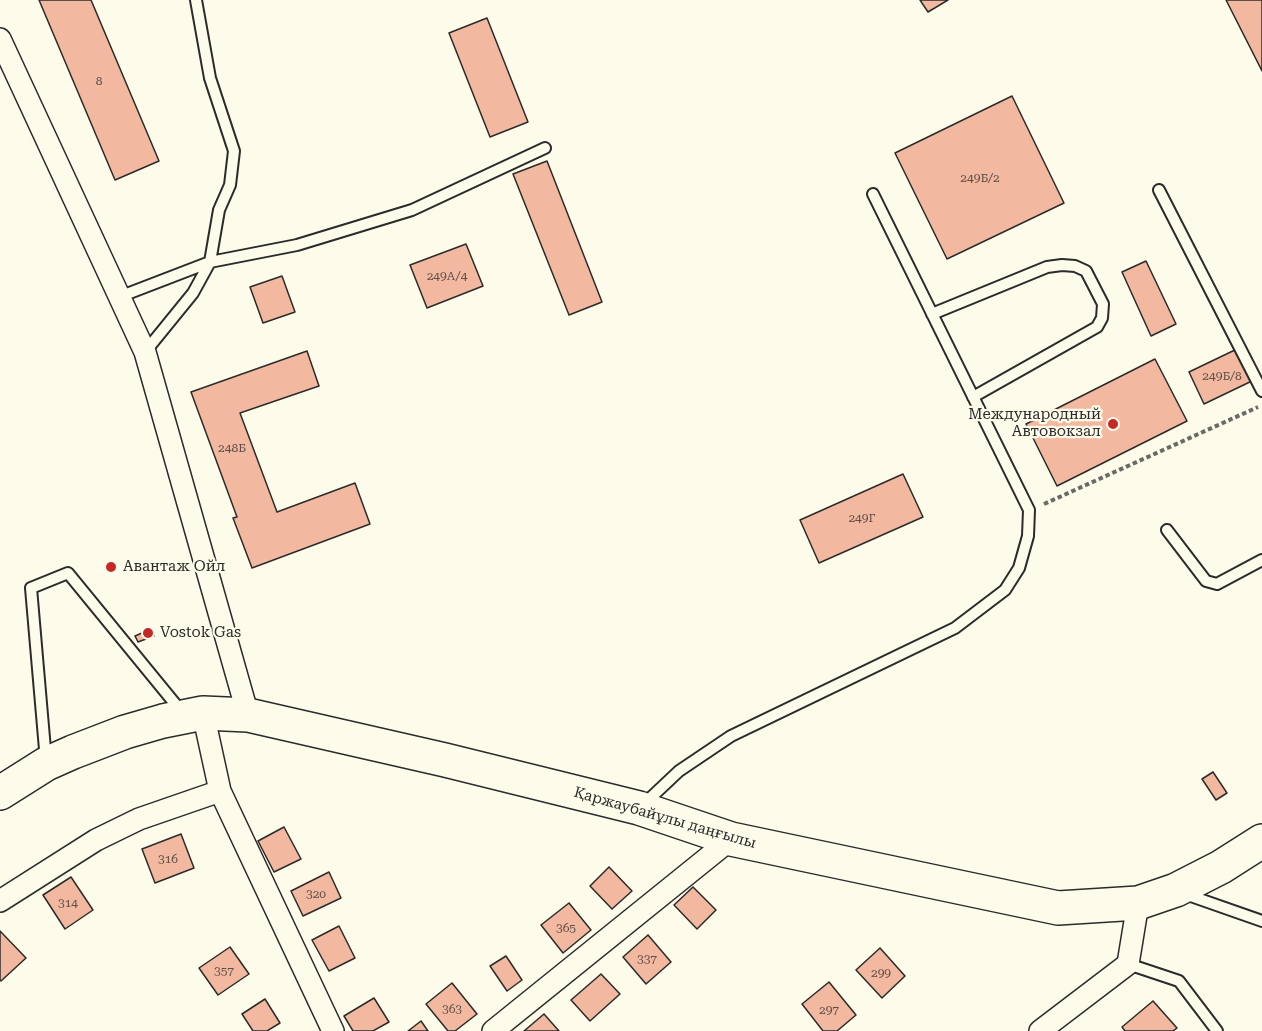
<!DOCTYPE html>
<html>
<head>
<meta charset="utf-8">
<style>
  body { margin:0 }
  canvas { display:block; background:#fdfbea }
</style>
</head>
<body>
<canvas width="1262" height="1031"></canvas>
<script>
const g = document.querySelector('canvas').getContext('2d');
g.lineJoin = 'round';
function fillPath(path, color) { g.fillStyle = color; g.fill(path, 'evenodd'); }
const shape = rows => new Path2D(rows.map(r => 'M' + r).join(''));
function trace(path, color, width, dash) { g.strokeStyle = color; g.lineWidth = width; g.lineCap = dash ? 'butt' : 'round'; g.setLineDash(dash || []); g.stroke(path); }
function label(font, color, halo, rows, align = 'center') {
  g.font = font + ' "Roboto Serif",serif'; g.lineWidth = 4.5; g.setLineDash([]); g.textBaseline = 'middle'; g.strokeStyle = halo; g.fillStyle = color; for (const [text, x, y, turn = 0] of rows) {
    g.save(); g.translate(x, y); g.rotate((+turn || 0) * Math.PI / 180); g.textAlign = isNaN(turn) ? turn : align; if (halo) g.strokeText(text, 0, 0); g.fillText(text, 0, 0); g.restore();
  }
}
const building = shape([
  [39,0,91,0,159,161,115,180,39,0],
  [920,0,948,0,928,12,920,0],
  [1226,0,1262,0,1262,71,1226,0],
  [487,18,528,122,490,137,449,33,487,18],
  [1012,96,1064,203,947,259,895,153,1012,96],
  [547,161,602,302,569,315,513,174,547,161],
  [466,244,483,286,427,308,410,265,466,244],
  [1146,261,1176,324,1151,336,1122,272,1146,261],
  [282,276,295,312,263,323,250,287,282,276],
  [1239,348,1254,380,1204,404,1189,372,1239,348],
  [307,351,319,386,240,413,277,512,355,483,370,524,252,568,233,518,237,517,191,392,307,351],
  [1155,359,1187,421,1057,486,1026,424,1155,359],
  [903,474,923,517,819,563,800,520,903,474],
  [151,629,154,636,138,642,135,636,151,629],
  [1213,772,1227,793,1216,800,1202,779,1213,772],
  [284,827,301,859,274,872,258,841,284,827],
  [181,834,194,868,155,883,142,849,181,834],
  [609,867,632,891,612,909,590,886,609,867],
  [329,872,341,898,303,916,291,891,329,872],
  [71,877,93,910,65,929,43,895,71,877],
  [693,887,716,910,697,929,674,905,693,887],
  [569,903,591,930,563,953,541,925,569,903],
  [339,926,355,958,329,971,312,940,339,926],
  [0,931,26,958,1,981,0,980,0,931],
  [648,935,671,962,646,984,623,957,648,935],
  [230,947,249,974,218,995,199,968,230,947],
  [880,948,905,976,882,998,856,970,880,948],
  [506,956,522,980,507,991,490,966,506,956],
  [601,974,620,994,590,1021,571,1000,601,974],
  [829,982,856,1015,837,1031,823,1031,802,1004,829,982],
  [452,983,477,1014,455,1031,448,1031,426,1004,452,983],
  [374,998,389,1022,373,1031,353,1031,344,1016,374,998],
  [265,999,280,1023,267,1031,253,1031,242,1014,265,999],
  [1153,1001,1177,1028,1173,1031,1125,1031,1122,1027,1153,1001],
  [544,1014,559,1031,524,1031,544,1014],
  [421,1021,428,1031,408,1031,421,1021]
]);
const path = shape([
  [1044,504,1258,407]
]);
const lane = shape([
  [1159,190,1262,391],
  [119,297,210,262,297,245,412,210,545,148],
  [932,314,1047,267,1062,265,1075,266,1086,271,1103,304,1102,318,1097,327,973,397],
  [145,352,193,293,210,262,219,210,230,185,234,151,210,78,196,0],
  [1167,530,1206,581,1217,584,1262,560],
  [46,761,31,588,68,573,181,711],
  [644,804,679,771,731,736,955,628,1005,590,1019,568,1028,536,1029,510,873,194],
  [1185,894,1262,921],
  [1128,964,1179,981,1217,1031]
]);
const street = shape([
  [0,39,145,352,248,715],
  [203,713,220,791,333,1031],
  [0,901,96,840,139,819,220,791],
  [493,1031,731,839],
  [1040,1031,1128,964,1138,903]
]);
const highway = shape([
  [0,793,46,764,73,752,125,732,163,721,203,713,248,715,445,760,639,808,731,839,1058,908,1138,903,1176,890,1221,867,1262,841]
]);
const markers = [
  [1113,424,6,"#c62828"],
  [111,567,6,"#c62828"],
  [148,633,6,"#c62828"]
];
const numberNames = [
  ["8",99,81],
  ["249Б/2",980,178],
  ["249А/4",447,276],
  ["249Б/8",1222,376],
  ["248Б",232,448],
  ["249Г",862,518],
  ["316",168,859],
  ["320",316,894],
  ["314",68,903],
  ["365",566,928],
  ["337",647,959],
  ["357",224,971],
  ["299",881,973],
  ["363",452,1009],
  ["297",829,1010]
];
const poiNames = [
  ["Международный",1101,415,"right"],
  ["Автовокзал",1101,432,"right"],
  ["Авантаж Ойл",123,567],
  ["Vostok Gas",160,633]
];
const streetNames = [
  ["Қаржаубайұлы даңғылы",665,818,16]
];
fillPath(building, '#f2b8a0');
trace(building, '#2b2b2b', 1.5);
trace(lane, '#2b2b2b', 14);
trace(street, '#2b2b2b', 24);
trace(highway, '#2b2b2b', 36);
trace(path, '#6a6964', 4, [4.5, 3]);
trace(lane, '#fdfbea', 10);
trace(street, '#fdfbea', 21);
trace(highway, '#fdfbea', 33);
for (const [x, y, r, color] of markers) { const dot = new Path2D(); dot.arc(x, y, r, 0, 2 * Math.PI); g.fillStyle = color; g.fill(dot); trace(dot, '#fdfbea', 2); }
label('12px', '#5d4e48', null, numberNames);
label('15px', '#2b2b2b', '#fdfbea', poiNames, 'left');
label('15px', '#2b2b2b', '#fdfbea', streetNames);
</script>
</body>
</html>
